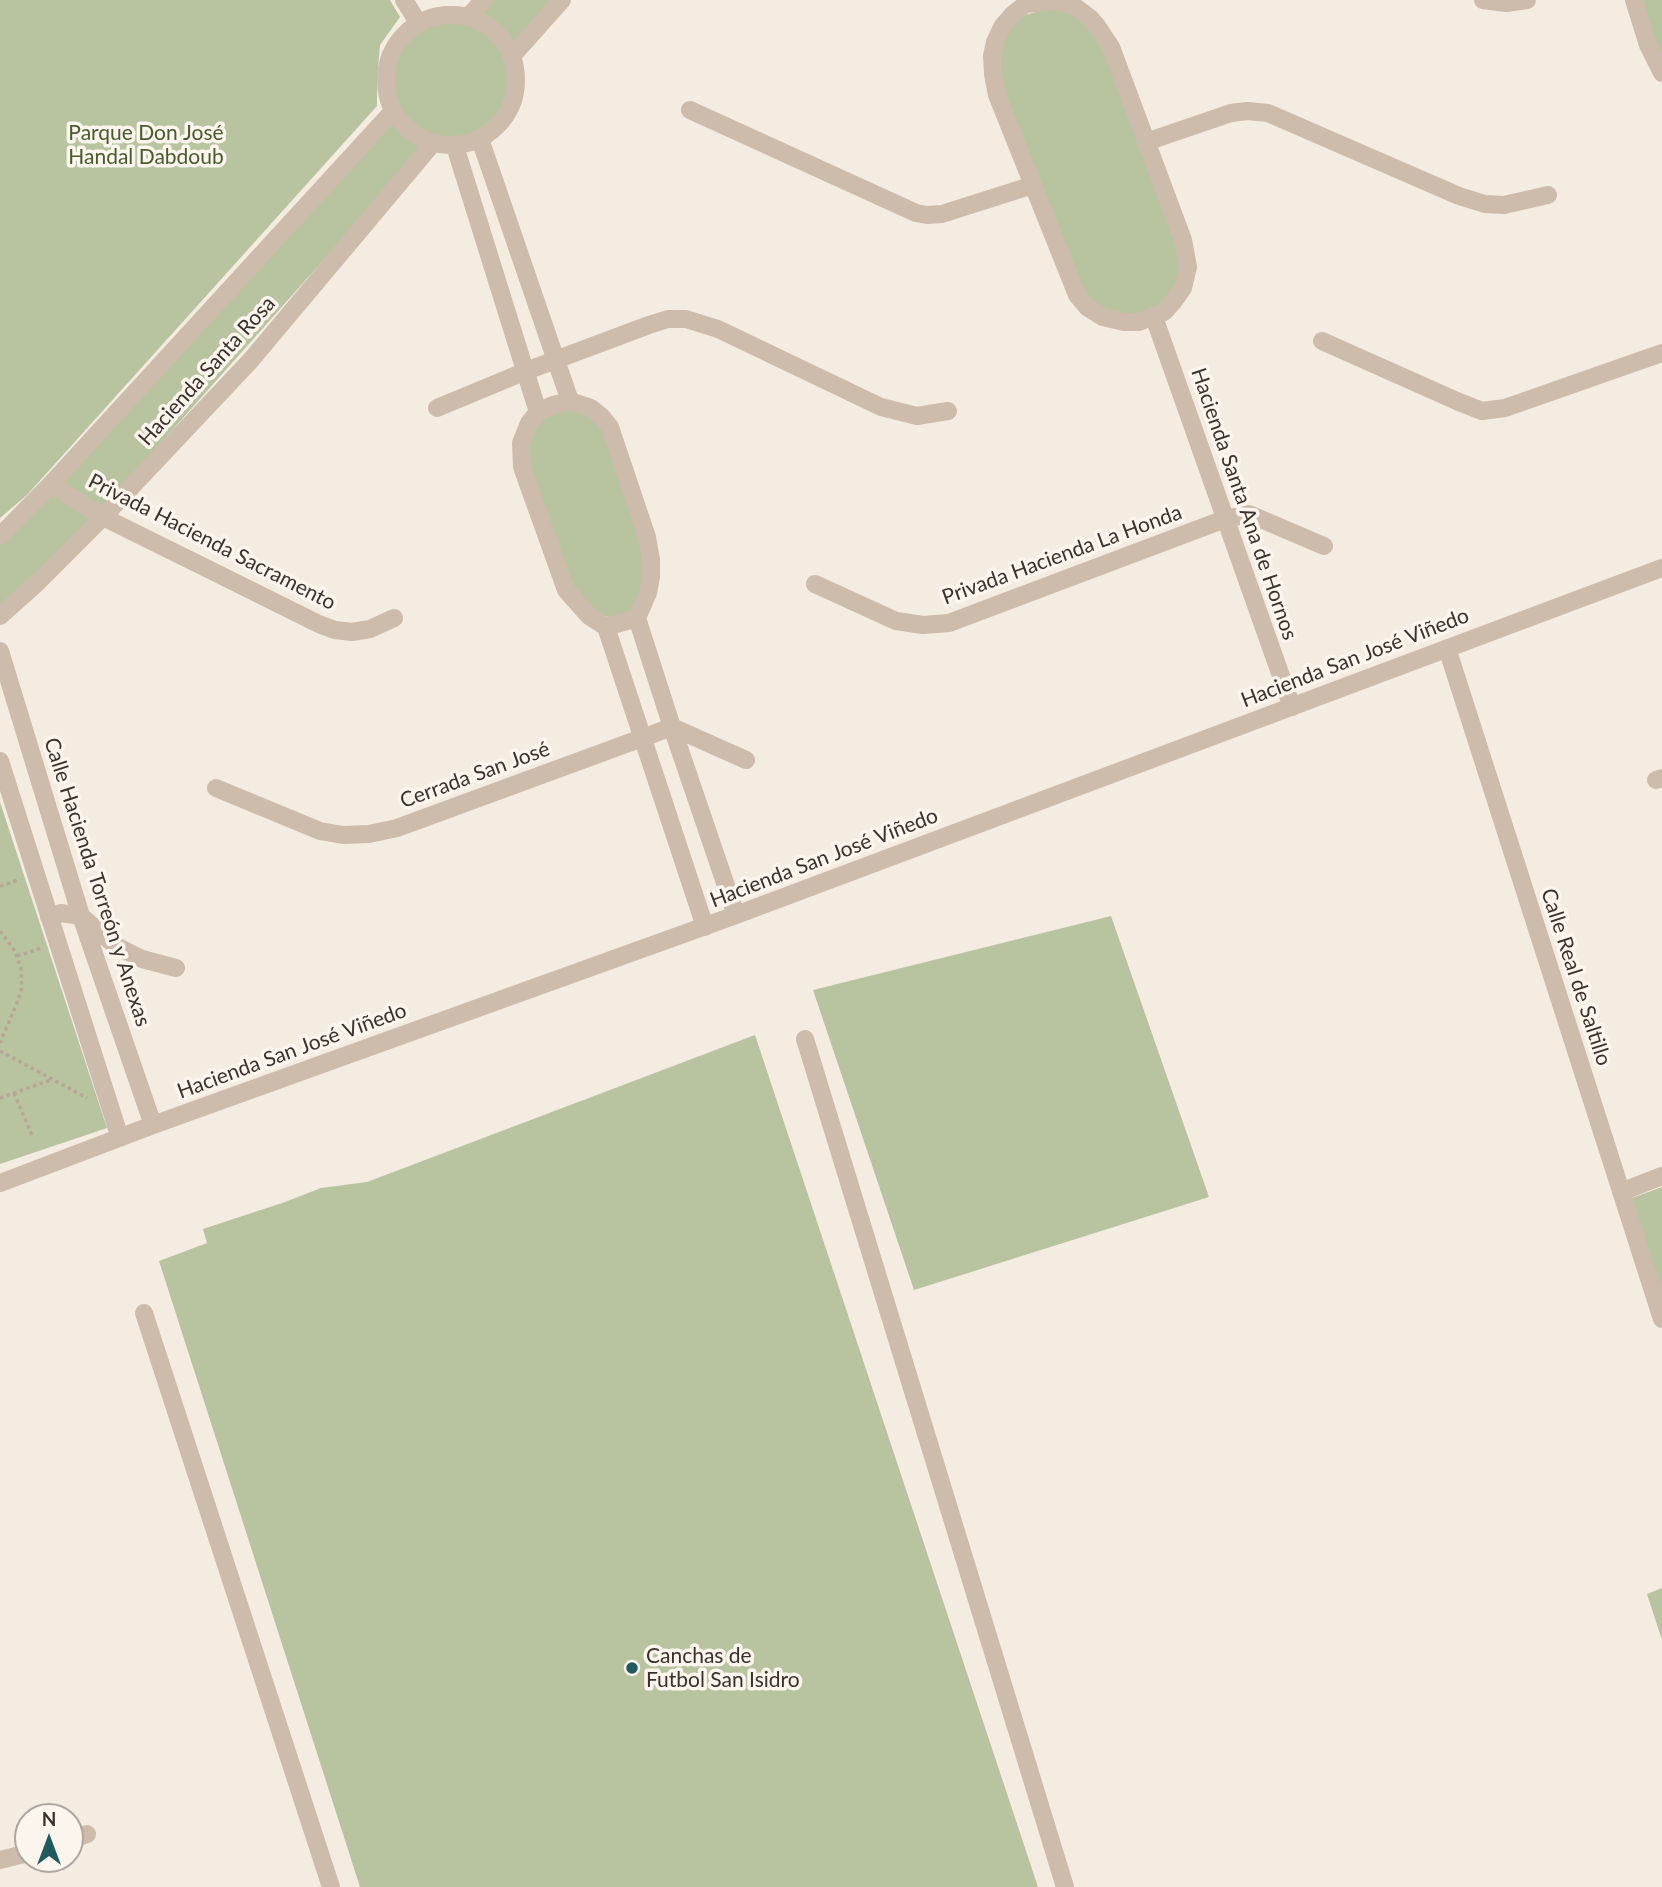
<!DOCTYPE html>
<html>
<head>
<meta charset="utf-8">
<style>
  body { margin:0 }
  #map { position:relative; width:1662px; height:1887px; overflow:hidden; background:#f4ebe1; font-family:Lato,sans-serif }
  canvas { display:block }
  .north { position:absolute; left:14px; top:1803px; width:70px; height:70px; box-sizing:border-box; background:#fbf5ee; border:2px solid #aea6a0; border-radius:50%; rotate:0deg; font-size:19px; font-weight:700; line-height:28px; text-align:center; color:#3b302b }
  .north::after { content:''; display:block; margin:auto; width:24px; height:32px; background:#1f5a5e; clip-path:polygon(50% 0,100% 100%,50% 72%,0 100%) }
</style>
</head>
<body>
<div id="map">
<canvas width="1662" height="1887"></canvas>
<div class="north">N</div>
</div>
<script>
const g = document.querySelector('canvas').getContext('2d');
g.lineJoin = 'round';
function fillPath(path, color) { g.fillStyle = color; g.fill(path, 'evenodd'); }
const shape = rows => new Path2D(rows.map(r => 'M' + r).join(''));
function trace(path, color, width, dash) { g.strokeStyle = color; g.lineWidth = width; g.lineCap = dash ? 'butt' : 'round'; g.setLineDash(dash || []); g.stroke(path); }
function label(font, color, halo, rows, align = 'center') {
  g.font = font + ' Lato,sans-serif'; g.lineWidth = 7; g.setLineDash([]); g.textBaseline = 'middle'; g.strokeStyle = halo; g.fillStyle = color; for (const [text, x, y, turn = 0] of rows) {
    g.save(); g.translate(x, y); g.rotate((+turn || 0) * Math.PI / 180); g.textAlign = isNaN(turn) ? turn : align; if (halo) g.strokeText(text, 0, 0); g.fillText(text, 0, 0); g.restore();
  }
}
const green = shape([
  [0,0,390,0,400,17,380,45,377,80,377,106,27,495,0,518],
  [492,0,555,0,513,47,499,27,486,18,476,16],
  [1639,0,1662,0,1662,66],
  [1057,6,1081,17,1108,49,1178,244,1183,267,1178,288,1164,304,1145,315,1109,315,1081,294,1000,91,995,59,1002,36,1018,17],
  '392 79a58 58 0 1 1 116 0a58 58 0 1 1-116 0Z',
  [392,119,413,141,425,146,94,518,0,606,0,542],
  [571,408,592,414,603,425,643,537,642,593,633,612,614,619,593,612,569,587,525,467,525,441,540,418],
  [0,802,107,1128,0,1164],
  [1111,916,1209,1197,914,1290,813,990],
  [755,1035,1038,1887,360,1887,159,1261,207,1243,203,1229,285,1202,321,1188,367,1182],
  [1662,1187,1662,1298,1629,1199],
  [1662,1588,1662,1640,1647,1594]
]);
const path = shape([
  [0,886,18,880],
  [0,931,15,951,21,969,22,988,17,1003,0,1043],
  [17,956,42,948],
  [0,1051,87,1098],
  [14,1093,33,1138],
  [0,1098,53,1079]
]);
const minor = shape([
  [404,0,419,24],
  [1483,0,1506,3,1527,0],
  [1634,0,1648,45,1662,73],
  [1056,1,1074,6,1090,18,1097,26,1111,47,1183,240,1188,267,1183,288,1174,301,1164,312,1139,322,1124,322,1103,317,1087,307,1077,295,997,95,993,74,992,56,995,42,1002,27,1012,15,1026,4,1056,1],
  '386 80a65 65 0 1 1 130 0a65 65 0 1 1-130 0Z',
  [468,17,484,0],
  [512,56,562,0],
  [690,110,916,213,927,215,942,214,1033,185],
  [480,139,570,401],
  [1146,142,1231,113,1247,111,1268,113,1459,196,1485,204,1504,205,1548,195],
  [455,146,538,412],
  [1154,317,1292,707],
  [1322,341,1459,402,1482,411,1505,408,1662,353],
  [437,408,526,371,649,325,668,319,686,319,718,329,881,407,917,416,948,411],
  [51,484,103,517,321,625,335,630,352,632,370,629,394,618],
  [0,536,51,484,393,111],
  [815,584,896,621,923,625,949,623,1225,519,1249,514,1324,546],
  [0,616,37,583,103,517,251,360,433,143],
  [637,618,672,727,736,915],
  [606,627,637,618,648,593,651,577,651,560,647,537,610,427,602,417,591,408,570,401,553,405,538,412,529,423,521,443,522,467,566,590,589,616,606,627,705,927],
  [1447,648,1662,1319],
  [0,651,81,916,153,1125],
  [0,761,120,1138],
  [1656,780,1662,778],
  [216,788,320,831,343,835,369,834,397,828,672,727,746,760],
  [49,917,61,913,81,916,116,946,142,959,176,968],
  [805,1039,1065,1887],
  [0,1183,153,1125,736,915,1662,568],
  [1621,1192,1662,1176],
  [144,1313,331,1887],
  [70,1840,87,1834],
  [0,1860,28,1853]
]);
const markers = [
  [632,1668,7,"#1f5a5e"]
];
const parkNames = [
  ["Parque Don José",146,133],
  ["Handal Dabdoub",146,157]
];
const streetNames = [
  ["Hacienda Santa Rosa",207,371,-48],
  ["Hacienda Santa Ana de Hornos",1244,504,71],
  ["Privada Hacienda Sacramento",212,542,27],
  ["Privada Hacienda La Honda",1062,555,-20],
  ["Hacienda San José Viñedo",1355,658,-21],
  ["Cerrada San José",475,775,-20],
  ["Hacienda San José Viñedo",824,858,-21],
  ["Calle Hacienda Torreón y Anexas",97,882,72],
  ["Calle Real de Saltillo",1576,977,72],
  ["Hacienda San José Viñedo",292,1051,-20]
];
const poiNames = [
  ["Canchas de",646,1656],
  ["Futbol San Isidro",646,1680]
];
fillPath(green, '#b8c4a0');
trace(path, '#b9a596', 3.5, [3.5, 3.5]);
trace(minor, '#cdbbac', 18);
for (const [x, y, r, color] of markers) { const dot = new Path2D(); dot.arc(x, y, r, 0, 2 * Math.PI); g.fillStyle = color; g.fill(dot); trace(dot, '#fbf5ee', 2.5); }
label('21px', '#4a5a2e', '#fbf5ee', parkNames);
label('21px', '#3b302b', '#fbf5ee', streetNames);
label('21px', '#3b302b', '#fbf5ee', poiNames, 'left');
</script>
</body>
</html>
